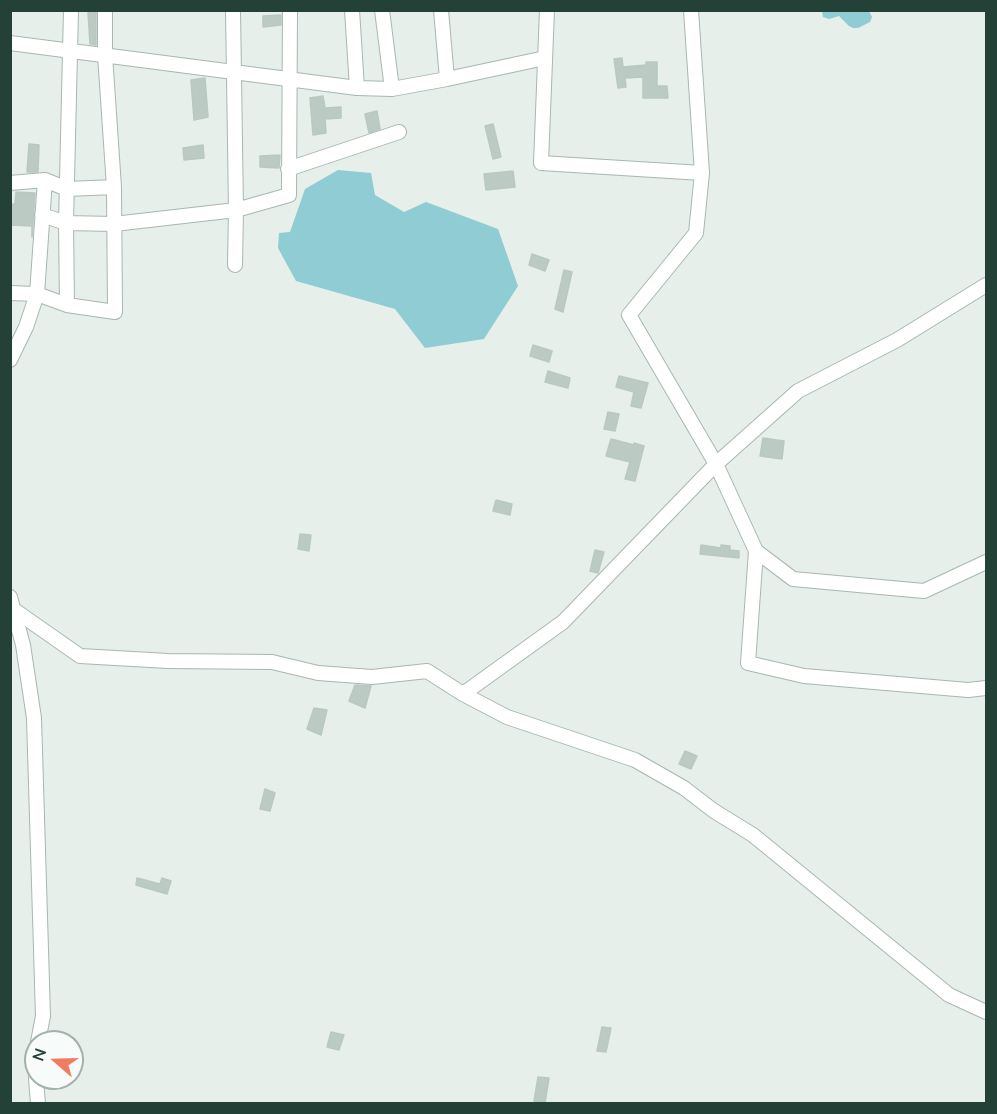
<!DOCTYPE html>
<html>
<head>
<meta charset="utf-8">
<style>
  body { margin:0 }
  #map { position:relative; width:997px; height:1114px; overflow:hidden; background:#e6efea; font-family:Mulish,sans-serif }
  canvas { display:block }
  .frame { position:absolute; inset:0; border:12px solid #244138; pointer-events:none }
  .north { position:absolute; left:24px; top:1030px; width:60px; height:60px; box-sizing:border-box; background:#f7fbf9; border:2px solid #a3b1ac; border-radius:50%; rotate:290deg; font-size:16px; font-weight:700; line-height:24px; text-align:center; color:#244138 }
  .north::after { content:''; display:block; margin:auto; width:21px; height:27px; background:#f17c61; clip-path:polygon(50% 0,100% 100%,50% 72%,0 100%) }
</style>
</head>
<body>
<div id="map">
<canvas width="997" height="1114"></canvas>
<div class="frame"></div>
<div class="north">N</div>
</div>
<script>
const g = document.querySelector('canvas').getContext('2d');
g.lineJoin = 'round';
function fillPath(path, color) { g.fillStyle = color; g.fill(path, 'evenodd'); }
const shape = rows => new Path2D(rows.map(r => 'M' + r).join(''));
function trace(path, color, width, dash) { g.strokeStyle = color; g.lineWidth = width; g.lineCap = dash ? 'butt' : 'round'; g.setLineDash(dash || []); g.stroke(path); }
const water = shape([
  [822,11,869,11,872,17,870,22,858,28,853,28,849,26,839,16,829,19,823,17],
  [338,170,371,173,375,195,404,212,426,202,498,229,518,286,484,339,425,348,395,309,296,281,278,248,279,233,290,232,305,189]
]);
const building = shape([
  [96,11,96,45,90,44,88,12,96,11],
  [281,15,281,25,263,27,263,16,281,15],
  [622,58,623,67,646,65,646,62,657,62,657,86,667,86,668,98,643,98,643,77,625,78,626,87,618,88,614,59,622,58],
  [205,78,208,117,194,120,191,80,205,78],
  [323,96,325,108,341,107,341,118,325,119,326,133,313,135,310,98,323,96],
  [377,111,380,129,369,133,365,114,377,111],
  [493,124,501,157,493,159,485,126,493,124],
  [29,144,39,145,38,172,27,172,29,144],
  [203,145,204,158,184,160,183,148,203,145],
  [280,155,279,168,260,167,260,156,280,155],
  [513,171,515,187,486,190,484,174,513,171],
  [16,192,35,193,32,237,32,226,10,225,10,204,15,204,16,192],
  [532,254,549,260,545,271,529,265,532,254],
  [564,270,572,272,563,312,555,309,564,270],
  [533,345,552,351,549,362,530,356,533,345],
  [548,371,570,378,568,388,545,382,548,371],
  [619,376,648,383,641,408,631,406,634,392,616,387,619,376],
  [608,412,619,414,615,431,604,429,608,412],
  [763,438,784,441,782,459,760,456,763,438],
  [611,439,634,445,634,443,644,446,635,481,625,479,630,462,606,456,611,439],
  [496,500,512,504,510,515,493,511,496,500],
  [300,534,311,535,309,551,298,549,300,534],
  [701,545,721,548,721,545,730,546,730,550,739,551,739,558,700,554,701,545],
  [595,550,604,552,598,573,590,571,595,550],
  [355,685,371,686,365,708,349,701,355,685],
  [314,708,327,710,321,735,307,729,314,708],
  [685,751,697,756,691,769,679,764,685,751],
  [265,789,275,793,270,811,260,809,265,789],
  [137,878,160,884,162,878,171,881,167,894,136,885,137,878],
  [602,1027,611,1028,606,1052,597,1051,602,1027],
  [331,1032,344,1035,339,1050,327,1047,331,1032],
  [538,1077,549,1078,545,1103,534,1101,538,1077]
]);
const minor = shape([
  [233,10,236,210,235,265],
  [352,10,357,88],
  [382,10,392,89],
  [441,10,447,79],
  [547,10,541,163,702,173],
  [691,10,702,173,696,233,629,315,716,464,756,551,748,663,804,676,968,690,986,688],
  [10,43,357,88,392,89,447,79,545,58],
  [288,169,399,132],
  [10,183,45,180,67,189,114,187],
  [42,215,66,223,114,224,236,210,289,195,290,10],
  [10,293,37,294,67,305,115,312,114,187,105,55,105,10],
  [67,305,66,223,71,10],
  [10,360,26,327,37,294,45,180],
  [756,551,793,579,924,591,986,562],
  [10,597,23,645,34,718,43,1016,38,1042],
  [10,607,80,656,168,661,272,662,318,673,372,677,427,671,463,694,507,717,635,760,684,788,714,811,753,835,949,995,986,1012],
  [463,694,563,622,716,464,798,391,897,340,986,285],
  [36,1049,36,1072],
  [36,1078,38,1104]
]);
fillPath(water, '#8fccd3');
fillPath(building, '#bbcac3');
trace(building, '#b8c9c1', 1.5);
trace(minor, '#a8b7b1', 16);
trace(minor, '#fff', 14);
</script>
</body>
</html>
